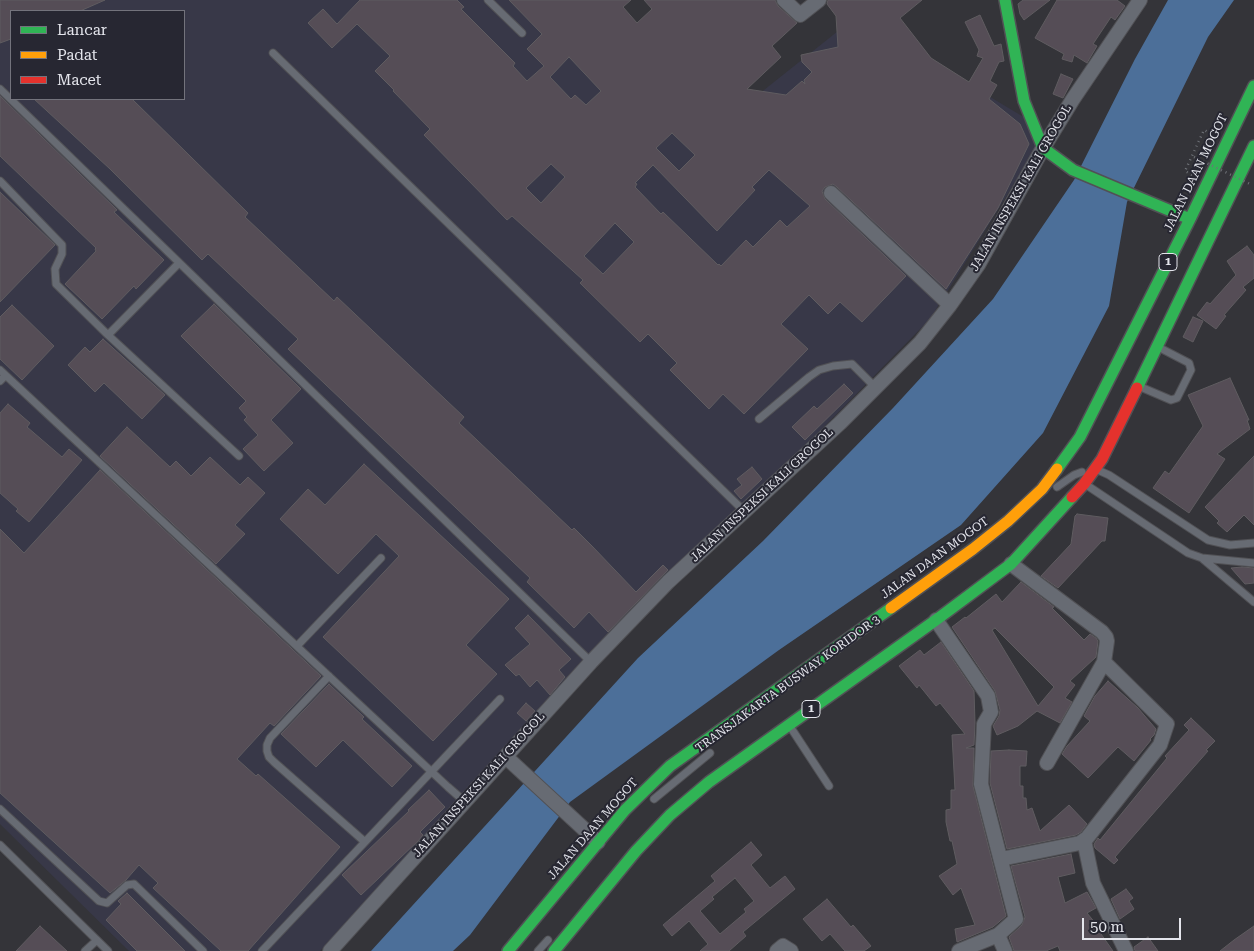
<!DOCTYPE html>
<html>
<head>
<meta charset="utf-8">
<style>
  body { margin:0 }
  #map { position:relative; width:1254px; height:951px; overflow:hidden; background:#343439; font-family:"Roboto Serif",serif }
  canvas { display:block }
  .legend { position:absolute; left:10px; top:10px; width:175px; height:90px; box-sizing:border-box; background:#272732; border:1px solid #73737c; margin:0; padding:6px 9px; list-style:none; font-size:15px; color:#e4e5ec }
  .legend li { display:flex; align-items:center; gap:10px; height:25px }
  .legend b { width:25px; border:1px solid #73737c }
  .scale { position:absolute; left:1082px; top:918px; width:99px; height:22px; box-sizing:border-box; border:2px solid #e4e5ec; border-top:0; padding-left:6px; font-size:15px; line-height:18px; white-space:nowrap; color:#e4e5ec; -webkit-text-stroke:4px #272732; paint-order:stroke }
</style>
</head>
<body>
<div id="map">
<canvas width="1254" height="951"></canvas>
<ul class="legend">
<li><b style="height:6px;background:#30b455"></b>Lancar</li>
<li><b style="height:6px;background:#ff9f0a"></b>Padat</li>
<li><b style="height:6px;background:#e5322d"></b>Macet</li>
</ul>
<div class="scale">50 m</div>
</div>
<script>
const g = document.querySelector('canvas').getContext('2d');
g.lineJoin = 'round';
function fillPath(path, color) { g.fillStyle = color; g.fill(path, 'evenodd'); }
const shape = rows => new Path2D(rows.map(r => 'M' + r).join(''));
function trace(path, color, width, dash) { g.strokeStyle = color; g.lineWidth = width; g.lineCap = dash ? 'butt' : 'round'; g.setLineDash(dash || []); g.stroke(path); }
function label(font, color, halo, rows, align = 'center') {
  g.font = font + ' "Roboto Serif",serif'; g.lineWidth = 4; g.setLineDash([]); g.textBaseline = 'middle'; g.strokeStyle = halo; g.fillStyle = color; for (const [text, x, y, turn = 0] of rows) {
    g.save(); g.translate(x, y); g.rotate((+turn || 0) * Math.PI / 180); g.textAlign = isNaN(turn) ? turn : align; if (halo) g.strokeText(text, 0, 0); g.fillText(text, 0, 0); g.restore();
  }
}
const built = shape([
  [0,0,577,0,705,137,877,0,920,55,1047,131,930,319,546,710,320,951,129,951,0,824],
  [11,11,184,11,184,99,11,99]
]);
const water = shape([
  [1168,0,1234,0,1208,37,1127,202,1109,306,1043,433,961,525,779,650,570,802,470,935,453,951,371,951,638,658,763,541,893,408,993,299,1074,180,1135,59]
]);
const building = shape([
  [0,0,105,0,80,11,11,11,11,39,0,43,0,0],
  [360,0,457,0,464,7,461,9,515,63,513,66,527,81,544,66,527,49,542,34,509,0,631,0,623,7,637,23,652,9,644,0,775,0,778,6,797,23,772,46,781,57,747,89,786,95,802,81,805,84,804,80,812,72,802,62,801,55,838,47,836,16,827,4,828,0,922,0,900,18,931,58,969,82,983,58,977,56,979,50,965,22,980,15,994,46,1001,44,1004,61,999,62,990,81,997,85,989,99,1020,124,1029,144,998,208,946,289,837,187,833,184,825,187,822,191,825,199,906,276,862,322,840,302,828,314,809,295,781,324,808,349,744,414,723,394,709,409,670,370,677,363,648,334,640,342,580,283,583,280,512,216,507,220,424,135,430,129,393,91,394,90,375,71,390,56,357,24,332,48,308,23,323,9,337,24,360,0],
  [569,57,601,91,586,105,575,95,571,99,550,77,569,57],
  [672,133,695,155,679,171,656,148,672,133],
  [551,164,565,177,541,203,526,188,551,164],
  [653,165,717,231,755,190,752,187,769,170,810,206,787,227,780,220,753,247,746,240,721,266,719,264,718,265,663,212,661,214,635,187,637,184,635,183,653,165],
  [615,223,634,242,603,274,584,256,615,223],
  [1023,0,1050,0,1024,20,1020,14,1018,4,1023,0],
  [1057,0,1117,0,1125,6,1115,20,1111,17,1093,44,1097,46,1087,63,1074,55,1072,62,1062,59,1064,54,1035,38,1057,0],
  [1061,74,1073,79,1063,98,1053,94,1061,74],
  [0,96,117,210,114,212,164,260,136,289,134,286,102,319,65,284,96,251,95,249,96,248,0,156,0,96],
  [34,99,132,99,248,213,245,217,334,301,337,297,464,417,459,423,572,530,574,528,592,546,636,592,663,565,668,570,608,632,589,612,574,628,527,582,530,578,288,349,298,339,208,254,202,260,110,169,34,99],
  [0,192,55,245,0,302,0,192],
  [1247,246,1254,255,1254,278,1243,287,1246,290,1224,315,1226,316,1216,329,1197,315,1207,302,1210,304,1236,275,1227,261,1247,246],
  [214,304,301,389,271,420,293,443,264,471,243,449,258,435,244,420,247,417,239,408,246,401,181,336,214,304],
  [12,305,54,346,22,380,0,359,0,317,12,305],
  [1193,317,1203,321,1193,342,1183,337,1193,317],
  [103,339,165,395,142,419,104,383,95,392,68,365,85,347,90,352,103,339],
  [1230,378,1249,420,1247,420,1250,429,1217,454,1225,459,1189,513,1153,488,1165,471,1169,474,1203,426,1188,395,1230,378],
  [844,384,853,393,805,440,792,427,814,406,817,409,844,384],
  [8,404,30,423,27,427,62,457,69,449,82,460,29,522,16,511,18,509,0,493,0,413,8,404],
  [127,427,170,467,176,461,191,476,210,457,240,485,248,477,265,493,235,525,245,534,216,564,100,456,127,427],
  [1254,456,1254,525,1244,515,1227,532,1217,523,1219,521,1205,507,1254,456],
  [364,464,509,599,466,645,497,674,433,741,323,637,399,556,376,534,338,574,280,519,308,489,325,505,364,464],
  [752,467,762,479,741,499,734,491,742,485,737,479,752,467],
  [100,470,321,676,274,726,270,723,237,759,256,776,258,774,340,847,248,951,221,951,153,888,158,883,139,865,126,880,110,893,0,793,0,529,24,553,100,470],
  [1077,514,1108,518,1105,541,1102,541,1058,588,1041,576,1071,544,1075,516,1077,514],
  [1242,567,1254,568,1254,583,1245,584,1231,568,1242,567],
  [1021,582,1054,607,1052,608,1084,640,1090,634,1096,638,1098,641,1096,657,1070,681,1075,685,1065,698,1072,702,1060,723,1037,711,1018,726,997,735,993,726,999,716,1000,710,995,691,952,627,965,617,966,618,996,594,1002,602,1021,582],
  [995,628,1054,687,1038,706,992,630,995,628],
  [528,615,571,659,559,670,565,677,550,695,537,680,530,687,519,674,516,676,505,665,530,644,515,628,528,615],
  [941,642,974,691,975,723,974,745,966,748,974,748,973,786,1006,916,993,927,957,942,955,929,975,925,961,888,953,895,939,876,957,864,952,841,950,841,946,822,946,810,951,809,951,790,955,790,952,735,965,734,940,703,936,706,919,685,917,688,899,666,920,650,924,655,941,642],
  [1108,681,1138,708,1156,729,1154,735,1150,739,1151,740,1134,761,1118,747,1088,778,1062,754,1067,746,1090,721,1084,716,1095,696,1108,681],
  [329,684,364,717,362,719,412,766,392,787,343,740,316,767,281,734,329,684],
  [526,703,535,711,526,721,517,713,526,703],
  [1191,718,1215,741,1206,750,1208,751,1115,857,1118,860,1114,864,1095,848,1094,844,1098,838,1100,840,1167,758,1165,756,1189,730,1184,725,1191,718],
  [1009,750,1027,751,1026,766,1020,766,1020,786,1023,786,1023,798,1026,798,1027,810,1032,808,1040,831,1069,805,1087,824,1081,832,1076,835,1007,849,990,783,991,751,1009,750],
  [429,790,445,807,420,832,423,835,418,841,361,895,342,875,409,811,408,810,429,790],
  [751,842,762,855,751,865,770,888,785,876,795,889,743,932,746,936,729,951,700,951,708,944,689,921,672,936,663,925,715,881,711,876,751,842],
  [735,878,754,901,744,909,746,912,720,934,700,911,714,899,712,897,735,878],
  [1071,854,1075,873,1058,877,1065,903,1087,892,1096,908,1087,913,1101,930,1101,934,1113,951,1060,951,1058,946,1046,951,1014,951,1009,937,1022,925,1025,917,1011,866,1071,854],
  [1126,889,1133,898,1129,901,1134,909,1120,919,1111,899,1126,889],
  [127,893,185,951,137,951,106,920,121,904,118,901,127,893],
  [827,899,851,927,853,925,871,946,864,951,845,951,830,934,822,941,803,919,827,899],
  [40,926,67,951,16,951,40,926],
  [1254,926,1254,951,1220,951,1234,940,1254,926],
  [1148,937,1158,951,1135,951,1134,947,1148,937]
]);
const path = shape([
  [1192,175,1185,171,1204,130,1210,133]
]);
const lane = shape([
  [488,0,522,33],
  [273,53,745,512],
  [0,89,591,662],
  [0,181,62,245,62,254,55,269,56,284,108,335,239,456],
  [108,335,179,263],
  [0,370,448,787,464,801],
  [0,381,5,376],
  [1143,388,1171,400,1177,398,1191,370,1189,363,1162,349],
  [759,419,809,377,819,370,833,366,852,364,875,387],
  [1100,471,1109,475,1208,540,1230,545,1254,543],
  [1088,486,1188,553,1202,558,1254,563],
  [1057,487,1074,475,1082,472],
  [1203,559,1254,602],
  [297,646,381,558],
  [329,676,270,738,267,745,267,751,269,757,274,762,365,842],
  [791,728,829,786],
  [654,799,710,753],
  [0,809,99,901,107,903,127,885,134,884,203,951],
  [0,845,108,951],
  [85,951,97,940],
  [262,951,500,699],
  [538,951,548,940]
]);
const street = shape([
  [784,0,800,15,819,0],
  [831,193,950,305],
  [1011,564,1102,632,1106,637,1107,641,1104,662,1047,763],
  [936,620,988,696,991,712,984,724,981,784,1016,919,998,935,1005,951],
  [506,757,598,842],
  [1084,840,1093,883,1126,951],
  [1001,859,1080,843,1087,838,1160,745,1167,724,1104,662],
  [330,951,591,662,668,582,840,423,920,343,950,305,978,265,1043,148,1073,99,1140,0],
  [777,951,783,946,791,951],
  [959,951,998,935]
]);
const fast = shape([
  [1005,0,1024,101,1043,148,1073,170,1190,219],
  [1137,388,1254,146],
  [1057,469,1080,437,1190,219,1254,86],
  [508,951,625,810,670,766,891,608],
  [554,951,636,851,670,815,709,782,936,620,1011,564,1072,497]
]);
const slow = shape([
  [891,608,973,549,1008,521,1042,489,1057,469]
]);
const jam = shape([
  [1072,497,1084,484,1102,459,1137,388]
]);
const pathBridge = shape([
  [1194,157,1250,184]
]);
const shields = [
  [1168,262,18],
  [811,709,18]
];
const shieldNames = [
  ["1",1168,262],
  ["1",811,709]
];
const streetNames = [
  ["JALAN DAAN MOGOT",1196,173,-64],
  ["JALAN INSPEKSI KALI GROGOL",1021,188,-60],
  ["JALAN INSPEKSI KALI GROGOL",762,495,-43],
  ["JALAN DAAN MOGOT",935,558,-36],
  ["TRANSJAKARTA BUSWAY KORIDOR 3",788,684,-36],
  ["JALAN INSPEKSI KALI GROGOL",479,785,-48],
  ["JALAN DAAN MOGOT",593,829,-49]
];
fillPath(built, '#383848');
fillPath(water, '#4c6f99');
fillPath(building, '#554d56');
trace(building, '#5f5c60', 1);
trace(lane, '#515155', 9);
trace(street, '#515155', 16);
trace(fast, '#515155', 14);
trace(slow, '#515155', 14);
trace(jam, '#515155', 14);
trace(path, '#6f7278', 2.5, [1, 4]);
trace(lane, '#676b73', 7);
trace(street, '#676b73', 14);
trace(fast, '#30b455', 11);
trace(slow, '#ff9f0a', 11);
trace(jam, '#e5322d', 11);
trace(pathBridge, '#6f7278', 2.5, [1, 4]);
for (const [x, y, w] of shields) { const box = new Path2D(); box.roundRect(x - w / 2, y - 8.5, w, 17, 4); g.fillStyle = '#272732'; g.fill(box); trace(box, '#e4e5ec', 1); }
label('bold 11px', '#e4e5ec', null, shieldNames);
label('12px', '#e4e5ec', '#272732', streetNames);
</script>
</body>
</html>
